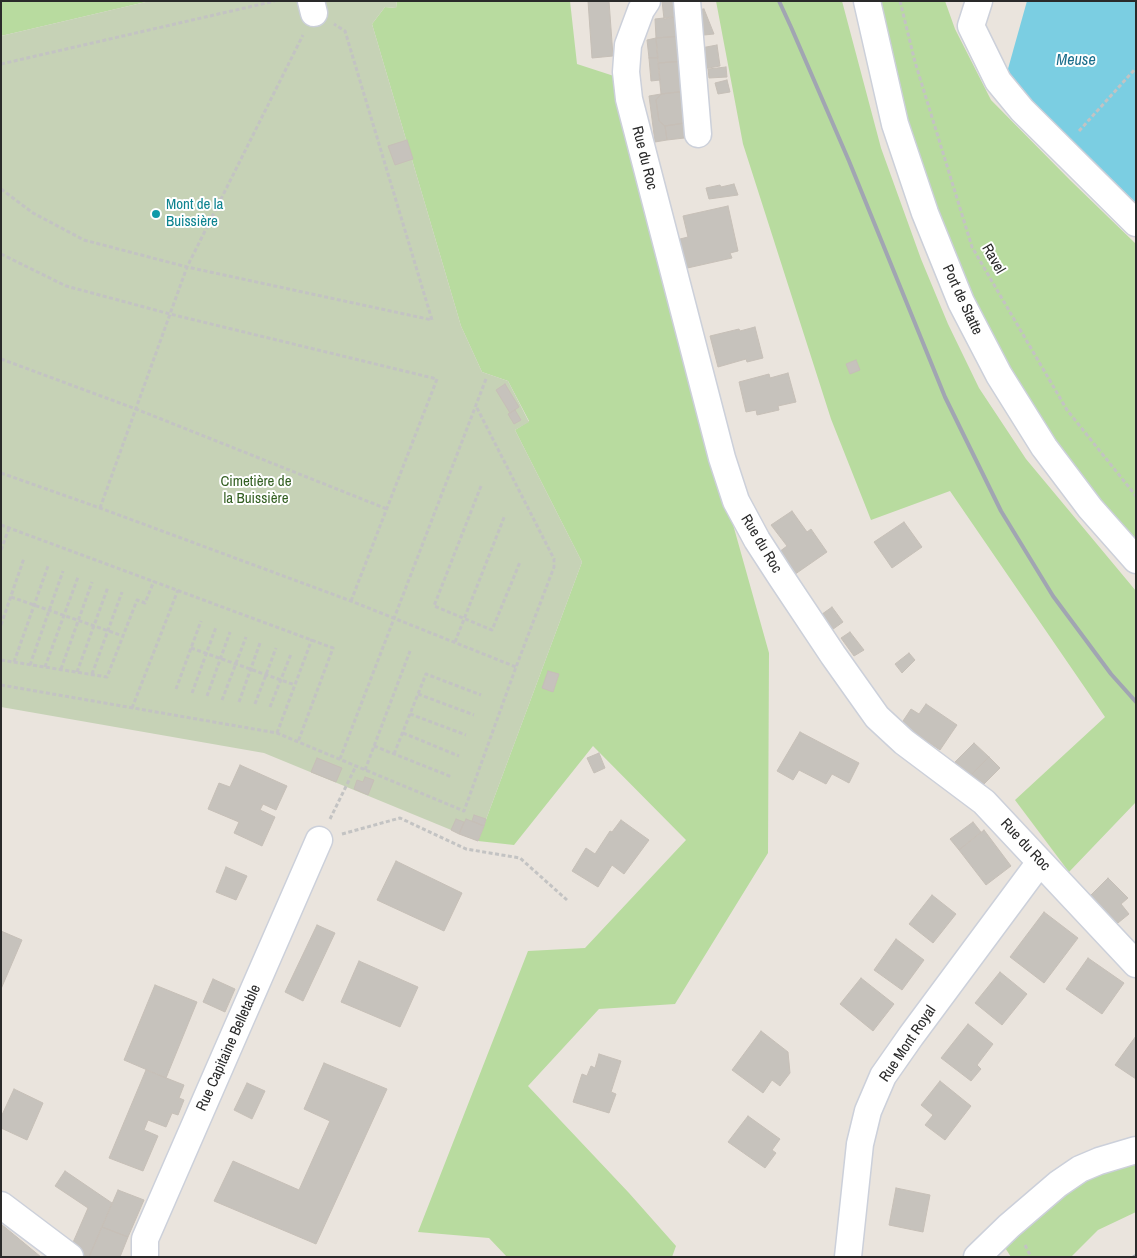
<!DOCTYPE html>
<html>
<head>
<meta charset="utf-8">
<style>
  body { margin:0 }
  #map { position:relative; width:1137px; height:1258px; overflow:hidden; background:#eae4dd; font-family:"Archivo Narrow",sans-serif }
  canvas { display:block }
  .frame { position:absolute; inset:0; border:2px solid #2a2a2a; pointer-events:none }
</style>
</head>
<body>
<div id="map">
<canvas width="1137" height="1258"></canvas>
<div class="frame"></div>
</div>
<script>
const g = document.querySelector('canvas').getContext('2d');
g.lineJoin = 'round';
function fillPath(path, color) { g.fillStyle = color; g.fill(path, 'evenodd'); }
const shape = rows => new Path2D(rows.map(r => 'M' + r).join(''));
function trace(path, color, width, dash) { g.strokeStyle = color; g.lineWidth = width; g.lineCap = dash ? 'butt' : 'round'; g.setLineDash(dash || []); g.stroke(path); }
function label(font, color, halo, rows, align = 'center') {
  g.font = font + ' "Archivo Narrow",sans-serif'; g.lineWidth = 4; g.setLineDash([]); g.textBaseline = 'middle'; g.strokeStyle = halo; g.fillStyle = color; for (const [text, x, y, turn = 0] of rows) {
    g.save(); g.translate(x, y); g.rotate((+turn || 0) * Math.PI / 180); g.textAlign = isNaN(turn) ? turn : align; if (halo) g.strokeText(text, 0, 0); g.fillText(text, 0, 0); g.restore();
  }
}
const green = shape([
  [1,1,150,1,1,36],
  [397,1,570,1,577,64,617,77,727,503,769,653,768,853,675,1004,599,1009,528,1086,629,1193,676,1246,672,1257,507,1257,489,1238,418,1232,528,951,585,948,686,840,593,746,514,845,478,841,582,562,515,430,529,421,508,381,482,372,461,326,372,24,385,7,396,8],
  [716,1,842,1,881,148,921,259,948,324,979,388,1026,459,1136,591,1136,802,1069,872,1015,800,1105,717,950,491,871,520,831,419,743,144],
  [881,1,945,1,955,29,991,100,1070,180,1136,244,1136,544,1124,532,1051,435,987,328,927,185,910,127],
  [1136,1162,1136,1212,1098,1230,1071,1257,1011,1257,1002,1243,1058,1198,1083,1182,1110,1170]
]);
const cemetery = shape([
  [150,1,397,1,396,8,385,7,372,24,461,326,482,372,508,381,529,422,515,430,582,562,478,841,264,753,1,707,1,36]
]);
const water = shape([
  [1027,1,1136,1,1136,208,1006,76]
]);
const building = shape([
  [588,1,609,1,613,56,592,58,588,1],
  [662,1,679,1,681,16,664,19,662,1],
  [704,9,714,34,694,36,693,10,704,9],
  [681,16,682,36,656,38,655,19,681,16],
  [682,36,685,61,658,63,656,38,682,36],
  [656,38,658,58,649,58,647,40,656,38],
  [717,45,720,66,703,69,701,48,717,45],
  [649,58,658,58,660,80,651,81,649,58],
  [685,61,687,91,661,94,658,63,685,61],
  [726,67,727,77,709,78,708,69,726,67],
  [727,80,730,92,718,94,715,83,727,80],
  [687,91,691,122,665,126,659,121,656,100,661,94,687,91],
  [661,94,656,100,659,121,665,126,667,140,655,142,649,96,661,94],
  [691,122,693,137,667,140,665,126,691,122],
  [407,140,413,159,395,165,388,146,407,140],
  [734,184,738,195,709,199,706,188,720,185,721,187,734,184],
  [728,206,738,251,730,253,732,258,683,269,676,240,688,237,683,216,728,206],
  [755,327,763,358,747,362,746,359,718,367,710,336,739,329,740,331,755,327],
  [856,360,860,370,850,374,846,364,856,360],
  [788,373,796,402,778,406,779,410,757,415,756,410,746,412,739,382,769,374,770,378,788,373],
  [505,384,519,407,510,413,496,390,505,384],
  [515,410,521,420,514,424,508,414,515,410],
  [792,511,807,532,811,529,827,552,791,577,775,555,787,546,771,525,792,511],
  [904,522,922,547,892,568,874,542,904,522],
  [832,607,843,622,829,632,818,617,832,607],
  [850,632,864,650,854,656,841,638,850,632],
  [909,653,915,660,902,673,895,664,909,653],
  [548,671,559,674,553,692,542,688,548,671],
  [926,704,957,725,940,750,901,724,911,709,919,714,926,704],
  [800,732,859,763,849,783,832,774,826,784,799,770,793,780,777,771,800,732],
  [974,743,989,757,970,776,955,762,974,743],
  [599,753,605,768,594,773,587,758,599,753],
  [989,757,1000,768,981,787,970,776,989,757],
  [317,758,342,768,336,782,311,772,317,758],
  [240,765,287,786,276,810,263,804,260,810,275,817,262,846,234,833,239,822,208,809,219,783,230,787,240,765],
  [365,777,374,780,368,795,354,789,357,780,363,782,365,777],
  [474,815,486,819,484,826,472,821,474,815],
  [456,819,464,822,459,834,451,830,456,819],
  [466,819,484,826,478,841,459,834,466,819],
  [621,820,649,840,624,874,612,865,598,887,572,871,586,848,595,854,610,831,612,832,621,820],
  [973,822,981,832,959,850,950,839,973,822],
  [984,830,1011,866,986,885,959,850,984,830],
  [396,861,462,893,444,931,377,900,396,861],
  [226,867,247,876,236,900,216,892,226,867],
  [1108,878,1128,898,1121,904,1129,914,1113,927,1088,898,1108,878],
  [932,895,956,914,933,943,909,924,932,895],
  [1044,912,1078,938,1044,983,1010,957,1044,912],
  [317,925,335,933,303,1001,285,992,317,925],
  [1,931,22,940,1,989,1,931],
  [896,939,924,960,902,990,874,970,896,939],
  [1088,958,1124,983,1102,1014,1066,989,1088,958],
  [359,961,418,987,400,1027,341,1002,359,961],
  [1000,972,1027,994,1002,1025,975,1003,1000,972],
  [861,978,894,1004,873,1031,840,1004,861,978],
  [213,979,235,989,225,1012,203,1002,213,979],
  [155,985,197,1002,166,1078,124,1060,155,985],
  [968,1024,993,1044,977,1065,981,1069,971,1081,941,1058,968,1024],
  [761,1031,788,1052,790,1073,780,1086,772,1080,763,1093,732,1070,761,1031],
  [1136,1036,1136,1079,1115,1065,1136,1036],
  [599,1054,621,1061,611,1092,616,1094,609,1113,573,1102,582,1074,587,1076,591,1066,595,1068,599,1054],
  [324,1063,387,1089,316,1244,214,1201,233,1161,299,1190,330,1121,304,1109,324,1063],
  [146,1070,184,1085,179,1098,184,1100,178,1115,172,1113,166,1127,148,1120,144,1130,158,1136,143,1171,109,1158,146,1070],
  [940,1081,971,1106,945,1140,925,1125,933,1115,921,1105,940,1081],
  [247,1083,265,1091,252,1119,234,1110,247,1083],
  [14,1089,43,1103,27,1140,1,1128,1,1117,14,1089],
  [748,1116,780,1139,772,1150,776,1153,765,1168,728,1142,748,1116],
  [65,1171,112,1203,89,1257,85,1257,71,1247,88,1208,55,1186,65,1171],
  [896,1188,930,1195,923,1232,889,1225,896,1188],
  [118,1190,144,1200,128,1237,102,1227,118,1190],
  [1,1224,41,1257,1,1257,1,1224],
  [102,1227,128,1237,120,1257,89,1257,102,1227]
]);
const path = shape([
  [900,1,915,62,972,247,1067,410,1136,496],
  [1,64,275,1],
  [1079,131,1136,68],
  [1,189,33,213,84,240,187,267,432,320,345,31,334,24],
  [1,254,66,286,170,314,437,379,351,601],
  [1,359,136,409,387,509],
  [1,473,100,508,351,601,516,667],
  [481,486,434,606,492,630,520,562],
  [100,508,187,267,303,35],
  [1,525,333,648,298,742],
  [1,550,9,528],
  [11,597,123,636],
  [1,625,24,558],
  [455,642,505,515],
  [191,648,295,685],
  [1,660,107,677,137,600,145,603,154,581],
  [14,662,48,566],
  [30,665,63,571],
  [45,667,78,577],
  [61,669,92,582],
  [77,672,108,587],
  [92,674,122,592],
  [1,685,277,733,464,811,516,667,554,567,554,559,476,406],
  [176,689,201,621],
  [192,693,216,627],
  [418,694,474,715],
  [207,696,230,632],
  [222,700,246,637],
  [239,702,260,643],
  [255,704,276,648],
  [270,707,291,654],
  [132,708,178,590],
  [410,714,466,735],
  [277,733,312,639],
  [403,733,459,756],
  [374,746,452,777],
  [394,754,426,674,481,695],
  [340,759,486,379],
  [365,770,410,651],
  [330,819,356,766],
  [342,834,400,818,466,849,520,858,567,900],
  [1025,1245,1031,1257]
]);
const minor = shape([
  [311,1,314,13],
  [647,1,641,10,628,45,626,72,629,99,722,458,736,501,757,540,781,577,833,655,877,717,904,742,984,802,1136,964],
  [687,1,698,134],
  [867,1,895,124,925,213,961,302,999,375,1044,447,1090,508,1136,560],
  [979,1,971,26,998,81,1022,110,1136,223],
  [1,1205,70,1257],
  [145,1257,145,1239,319,840],
  [848,1257,860,1144,868,1111,883,1076,911,1036,1040,862],
  [977,1257,1009,1226,1058,1184,1080,1169,1099,1161,1136,1150]
]);
const rail = shape([
  [779,1,791,27,849,161,945,397,1001,511,1053,596,1111,674,1136,702],
  [1134,1257,1136,1256]
]);
const markers = [
  [156,214,5,"#0f9aa8"]
];
const streetNames = [
  ["Rue du Roc",644,158,76],
  ["Ravel",993,259,60],
  ["Port de Statte",962,300,65],
  ["Rue du Roc",761,544,59],
  ["Rue du Roc",1025,845,47],
  ["Rue Mont Royal",908,1044,-56],
  ["Rue Capitaine Belletable",229,1048,-66]
];
const cultureNames = [
  ["Mont de la",166,205],
  ["Buissière",166,222]
];
const parkNames = [
  ["Cimetière de",256,482],
  ["la Buissière",256,499]
];
const waterNames = [
  ["Meuse",1076,61]
];
fillPath(green, '#b8db9f');
fillPath(cemetery, '#c6d2b6');
fillPath(water, '#7bcee2');
fillPath(building, '#c6c2bc');
trace(building, '#c6bfb7', 1);
trace(minor, '#ccd0da', 29);
trace(path, '#c3c3c3', 3, [4, 2.5]);
trace(minor, '#fff', 26);
trace(rail, '#a1a5b2', 4);
for (const [x, y, r, color] of markers) { const dot = new Path2D(); dot.arc(x, y, r, 0, 2 * Math.PI); g.fillStyle = color; g.fill(dot); trace(dot, '#fff', 2); }
label('15px', '#2a2a2a', '#fff', streetNames);
label('15px', '#0d838f', '#fff', cultureNames, 'left');
label('15px', '#335f22', '#fff', parkNames);
label('italic 16px', '#1b6e8c', '#fff', waterNames);
</script>
</body>
</html>
